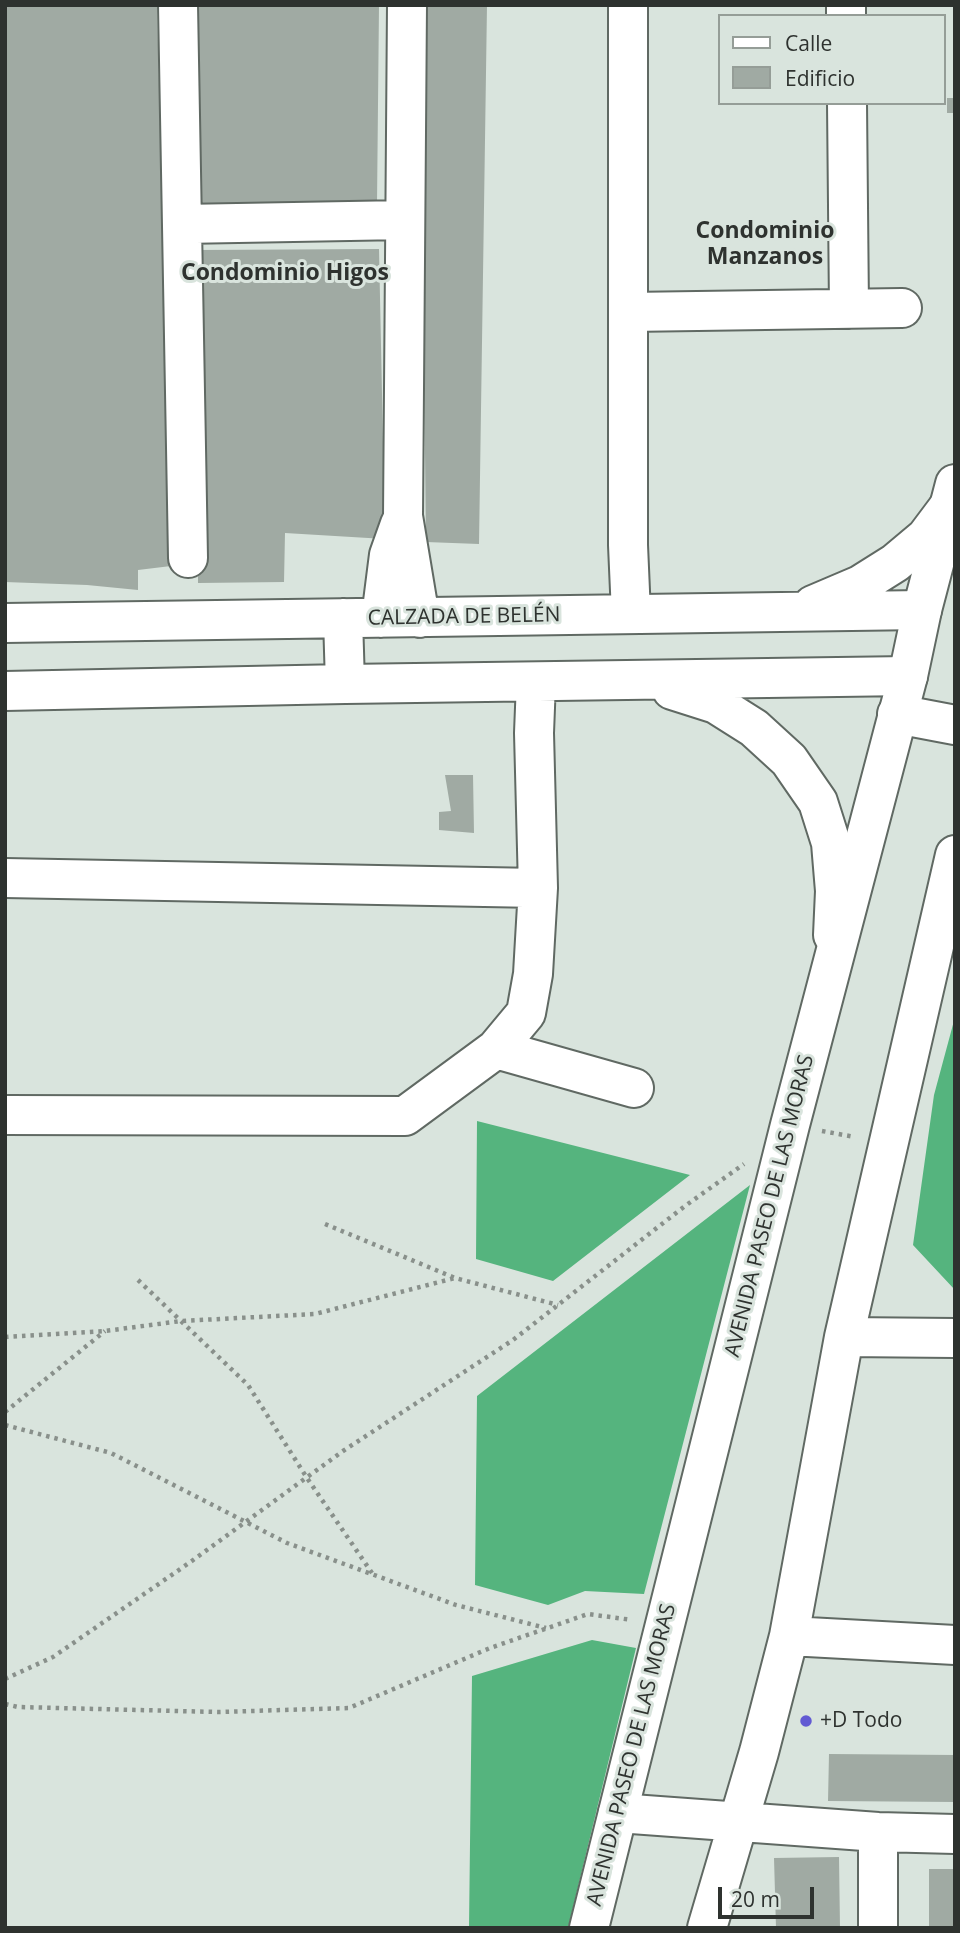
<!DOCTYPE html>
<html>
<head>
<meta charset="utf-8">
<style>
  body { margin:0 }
  #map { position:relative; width:960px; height:1933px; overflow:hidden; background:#d9e4dd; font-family:"Open Sans",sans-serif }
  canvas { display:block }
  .frame { position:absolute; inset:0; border:7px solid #2e322f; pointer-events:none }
  .legend { position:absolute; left:718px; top:14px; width:228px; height:91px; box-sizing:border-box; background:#d9e4dd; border:2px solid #959d97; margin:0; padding:9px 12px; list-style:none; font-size:21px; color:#2e322f }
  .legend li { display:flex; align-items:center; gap:14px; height:35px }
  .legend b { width:35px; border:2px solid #959d97 }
  .scale { position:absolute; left:718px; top:1887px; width:96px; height:32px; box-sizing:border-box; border:4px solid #2e322f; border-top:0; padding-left:9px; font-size:21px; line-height:24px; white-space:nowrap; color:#2e322f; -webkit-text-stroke:5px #d9e4dd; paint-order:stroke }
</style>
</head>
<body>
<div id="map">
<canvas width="960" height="1933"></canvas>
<div class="frame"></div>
<ul class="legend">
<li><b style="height:9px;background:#fff"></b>Calle</li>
<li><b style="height:19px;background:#a0aaa3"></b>Edificio</li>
</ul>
<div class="scale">20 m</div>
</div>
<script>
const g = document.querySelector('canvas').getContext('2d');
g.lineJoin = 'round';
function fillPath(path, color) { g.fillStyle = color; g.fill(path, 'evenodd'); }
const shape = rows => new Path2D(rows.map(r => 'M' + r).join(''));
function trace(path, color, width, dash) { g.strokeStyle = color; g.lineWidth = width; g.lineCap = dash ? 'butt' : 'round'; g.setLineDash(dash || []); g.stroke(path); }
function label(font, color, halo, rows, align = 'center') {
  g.font = font + ' "Open Sans",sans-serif'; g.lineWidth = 6; g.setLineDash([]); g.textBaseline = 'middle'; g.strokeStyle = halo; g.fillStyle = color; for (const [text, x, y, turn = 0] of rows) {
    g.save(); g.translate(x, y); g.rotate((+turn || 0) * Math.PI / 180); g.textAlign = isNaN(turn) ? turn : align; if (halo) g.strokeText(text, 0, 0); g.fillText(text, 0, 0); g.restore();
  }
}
const forest = shape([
  [955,1017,955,1290,913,1245,934,1095],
  [477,1121,690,1175,553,1281,476,1259],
  [750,1185,644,1594,585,1591,548,1605,475,1585,477,1396],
  [592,1640,636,1648,568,1928,469,1928,472,1676]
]);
const building = shape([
  [5,5,157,5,171,566,138,570,138,590,87,585,5,582],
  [197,5,379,5,377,203,199,203],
  [420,5,487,5,479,544,426,542],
  [947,98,955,98,955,113,947,113],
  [379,249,385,539,285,533,284,582,198,583,197,250],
  [445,775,473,775,474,833,439,830,439,812,451,811],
  [829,1754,955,1755,955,1802,828,1801],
  [839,1857,840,1928,776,1928,774,1858],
  [929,1869,955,1869,955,1928,929,1928]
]);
const path = shape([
  [822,1131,855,1137],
  [325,1224,455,1278,558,1305],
  [138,1280,248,1385,307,1478,372,1573],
  [5,1337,105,1331,181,1321,315,1314,455,1278],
  [5,1412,105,1331],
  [5,1425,111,1453,287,1543,456,1605,546,1628],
  [5,1679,53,1657,189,1563,343,1451,513,1340,685,1206,744,1164],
  [5,1704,18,1707,218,1712,349,1708,490,1648,588,1614,632,1620]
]);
const minor = shape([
  [178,5,188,558],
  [407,5,403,516,420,618],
  [628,5,628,545,631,614],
  [846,5,846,16],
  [847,103,849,309],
  [182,224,405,220],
  [629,312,902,308],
  [813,605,860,585,895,563,926,537,950,505],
  [343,618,345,684],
  [381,618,389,555,400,524],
  [5,623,922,610],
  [672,690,716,704,754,728,789,760,818,802,831,843,835,891,833,935],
  [5,691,345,684,908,676],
  [897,714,955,725],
  [5,878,538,888],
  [496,1049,634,1088],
  [5,1115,405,1116,496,1049,526,1013,533,974,538,888,534,733,536,682],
  [844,1337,955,1338],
  [789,1636,955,1645],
  [618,1813,878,1832,955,1834],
  [878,1832,878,1928],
  [707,1928,759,1752,789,1636,844,1337,955,855]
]);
const major = shape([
  [589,1928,790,1125,908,676,922,610,955,484]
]);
const markers = [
  [806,1721,7,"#625ad3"]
];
const streetNames = [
  ["CALZADA DE BELÉN",464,617,-1],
  ["AVENIDA PASEO DE LAS MORAS",770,1206,-76],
  ["AVENIDA PASEO DE LAS MORAS",632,1755,-76]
];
const poiNames = [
  ["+D Todo",820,1721]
];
const neighbourhoodNames = [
  ["Condominio",765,231],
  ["Manzanos",765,257],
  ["Condominio Higos",285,273]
];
fillPath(forest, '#55b47e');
fillPath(building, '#a0aaa3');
trace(minor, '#606963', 42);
trace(major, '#606963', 42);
trace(path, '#89908b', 4.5, [3.5, 5]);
trace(minor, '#fff', 38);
trace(major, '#fff', 38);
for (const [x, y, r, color] of markers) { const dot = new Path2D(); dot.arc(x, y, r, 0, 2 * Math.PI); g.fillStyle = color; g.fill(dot); trace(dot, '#d9e4dd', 2.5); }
label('21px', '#2e322f', '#d9e4dd', streetNames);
label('21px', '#2e322f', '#d9e4dd', poiNames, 'left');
label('bold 23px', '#2e322f', '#d9e4dd', neighbourhoodNames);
</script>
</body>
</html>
